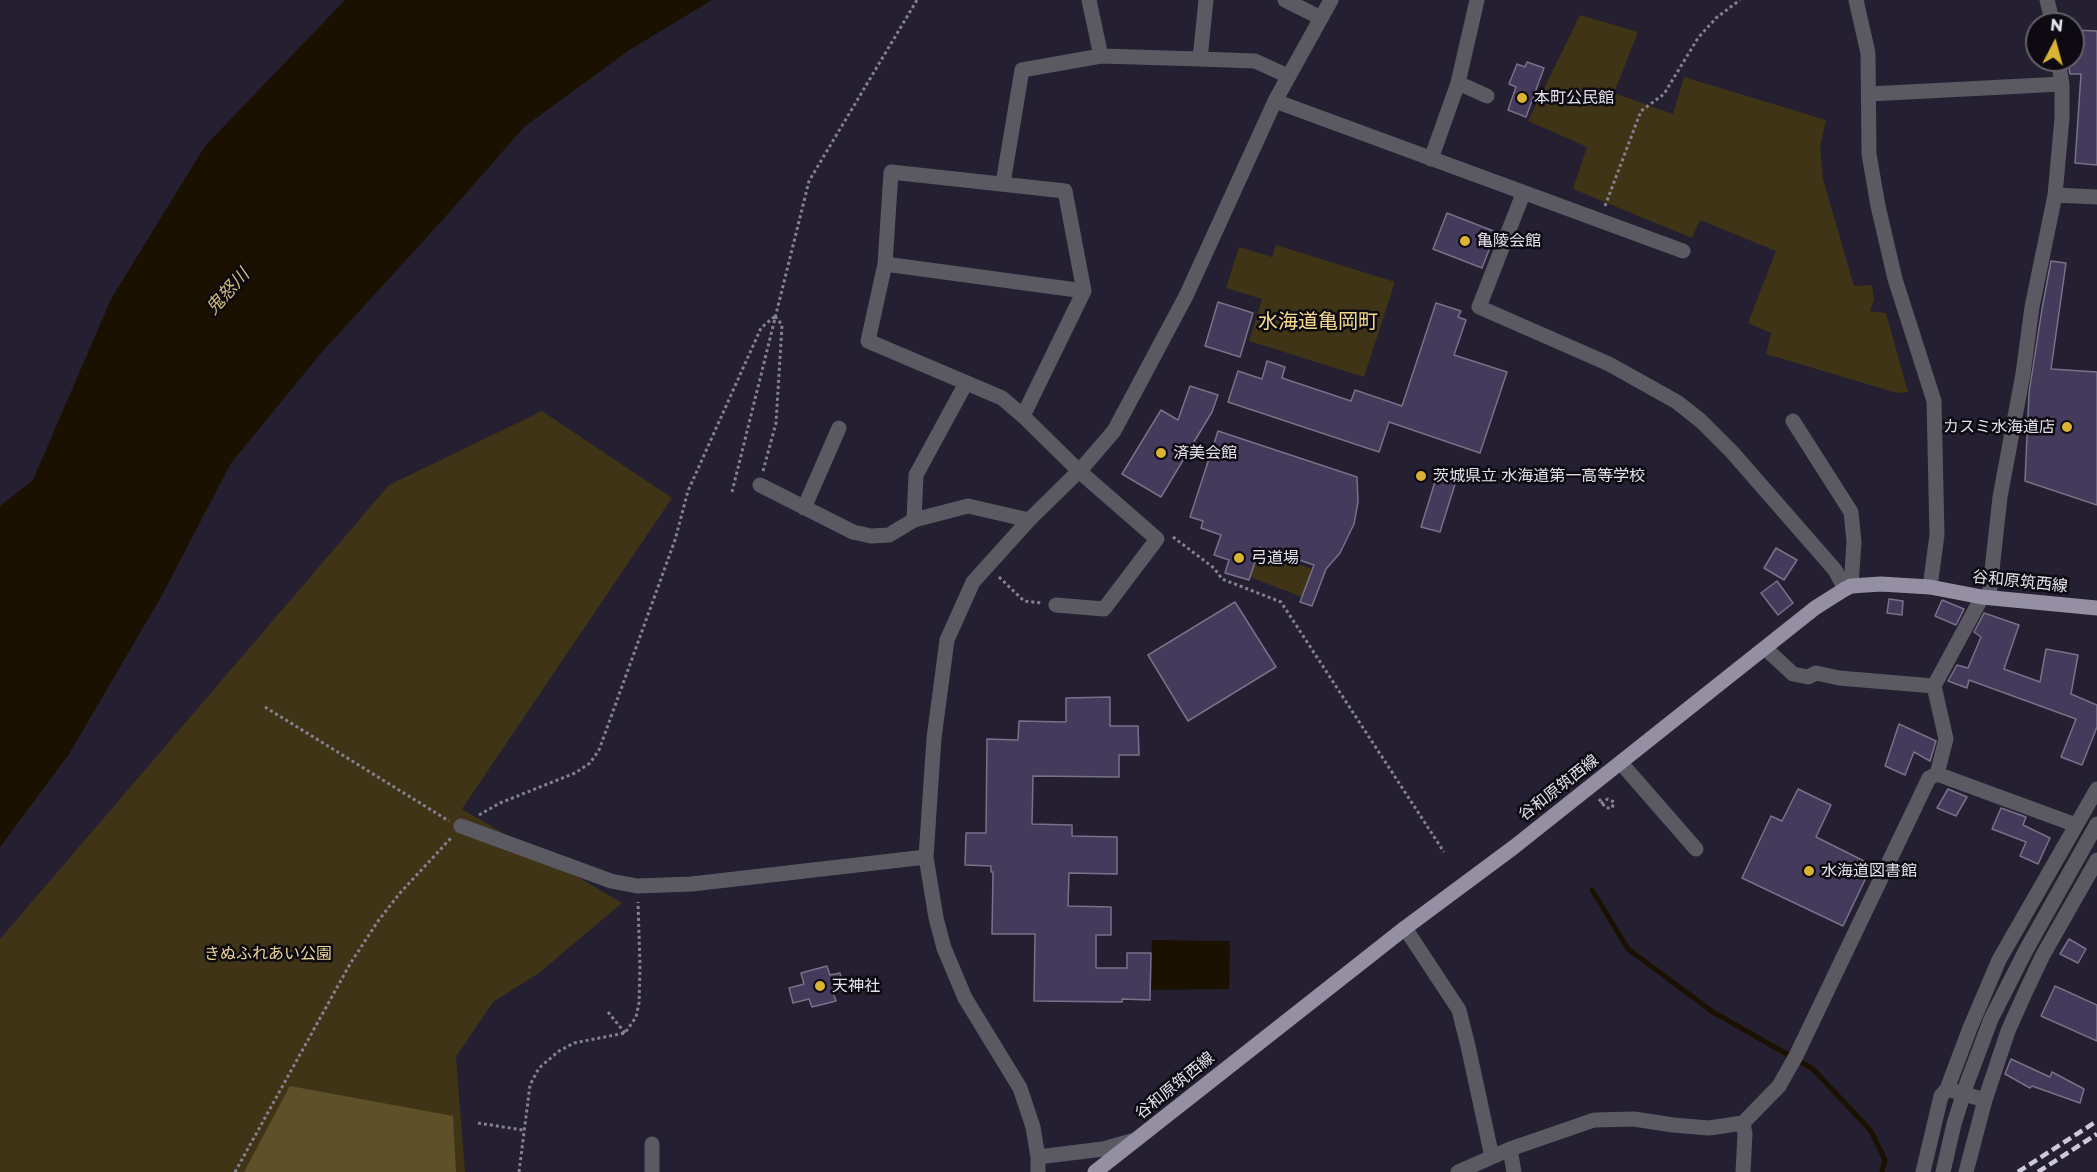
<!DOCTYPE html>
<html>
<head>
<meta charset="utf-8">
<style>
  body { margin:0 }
  #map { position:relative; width:2097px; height:1172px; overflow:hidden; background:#241f31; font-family:Montserrat,sans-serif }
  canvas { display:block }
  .north { position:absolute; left:2025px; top:12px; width:60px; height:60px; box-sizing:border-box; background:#0d0a12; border:2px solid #63606a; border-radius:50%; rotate:6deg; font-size:16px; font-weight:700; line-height:24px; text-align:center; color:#e4e1ed }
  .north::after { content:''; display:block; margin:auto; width:21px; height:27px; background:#dbb333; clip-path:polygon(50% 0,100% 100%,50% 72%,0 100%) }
</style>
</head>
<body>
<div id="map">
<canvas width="2097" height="1172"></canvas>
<div class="north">N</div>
</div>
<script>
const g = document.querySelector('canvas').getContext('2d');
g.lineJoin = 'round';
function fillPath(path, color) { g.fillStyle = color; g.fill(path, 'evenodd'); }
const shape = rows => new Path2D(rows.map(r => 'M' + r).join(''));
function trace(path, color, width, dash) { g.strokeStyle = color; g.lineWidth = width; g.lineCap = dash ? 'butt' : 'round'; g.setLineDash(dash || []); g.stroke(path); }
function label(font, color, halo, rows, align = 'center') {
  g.font = font + ' Montserrat,"Noto Sans JP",sans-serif'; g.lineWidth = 5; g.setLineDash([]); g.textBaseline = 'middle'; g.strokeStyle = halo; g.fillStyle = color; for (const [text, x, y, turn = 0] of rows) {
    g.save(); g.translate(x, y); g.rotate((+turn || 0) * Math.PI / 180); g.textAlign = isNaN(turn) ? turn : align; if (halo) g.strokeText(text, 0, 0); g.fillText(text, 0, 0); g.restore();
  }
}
const green = shape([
  [1580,15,1638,32,1614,93,1673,114,1684,77,1826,120,1820,147,1823,179,1854,286,1872,285,1874,300,1870,311,1886,313,1908,392,1897,393,1766,354,1771,333,1748,323,1776,251,1700,220,1692,238,1573,189,1587,147,1528,121],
  [1276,245,1395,282,1364,377,1249,341,1262,299,1226,288,1239,247,1272,257],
  [542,411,672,498,462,809,622,903,539,973,493,1002,456,1057,465,1172,0,1172,0,939,389,485],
  [1259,550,1312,569,1302,597,1250,577]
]);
const forest = shape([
  [290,1086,453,1116,456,1172,244,1172]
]);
const water = shape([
  [345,0,712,0,628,51,524,127,447,215,322,352,231,463,161,597,69,754,0,847,0,506,33,480,111,299,205,146],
  [1152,940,1230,941,1229,989,1151,990]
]);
const stream = shape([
  [1592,890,1628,949,1713,1012,1813,1069,1871,1131,1885,1160,1882,1172]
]);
const building = shape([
  [2073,30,2097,31,2097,165,2075,163,2081,74,2070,74,2068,60,2073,60,2073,30],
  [1527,62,1544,68,1526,117,1508,110,1516,87,1509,84,1517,64,1525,67,1527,62],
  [1447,213,1496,232,1482,268,1433,249,1447,213],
  [2051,261,2066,263,2051,369,2097,372,2097,505,2025,481,2029,393,2042,309,2051,261],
  [1218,302,1253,313,1240,357,1205,346,1218,302],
  [1436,303,1461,311,1458,317,1466,320,1454,355,1507,372,1480,453,1389,422,1379,452,1228,402,1238,371,1262,379,1267,361,1285,367,1282,378,1351,401,1355,390,1402,406,1436,303],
  [1190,386,1218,395,1212,412,1161,497,1122,474,1161,410,1178,420,1190,386],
  [1218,431,1357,477,1358,502,1354,524,1340,553,1326,569,1312,606,1300,602,1314,565,1260,547,1249,580,1225,573,1229,560,1214,555,1221,535,1201,528,1203,521,1190,517,1218,431],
  [1437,475,1456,481,1440,532,1421,527,1437,475],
  [1776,548,1797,560,1784,580,1764,568,1776,548],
  [1777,581,1793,603,1778,615,1761,593,1777,581],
  [1889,599,1903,601,1902,615,1887,613,1889,599],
  [1942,600,1964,609,1956,625,1935,616,1942,600],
  [1235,602,1276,667,1188,721,1148,655,1235,602],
  [1984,613,2019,625,2004,669,2040,682,2046,649,2078,655,2071,694,2097,705,2097,727,2082,765,2061,757,2076,719,1969,680,1967,688,1948,681,1957,665,1968,668,1981,637,1974,632,1984,613],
  [1110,697,1110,726,1138,726,1139,755,1119,755,1119,777,1033,776,1032,824,1072,825,1072,836,1117,837,1117,874,1069,873,1068,906,1111,907,1111,935,1096,935,1096,968,1127,968,1127,953,1151,953,1150,1000,1122,999,1122,1002,1034,1001,1035,934,992,934,993,872,991,872,991,866,965,865,966,833,986,833,987,739,1018,740,1019,721,1066,722,1066,698,1110,697],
  [1899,724,1936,741,1930,761,1914,752,1905,775,1885,766,1899,724],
  [1798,789,1831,805,1816,837,1872,865,1843,926,1742,878,1771,816,1782,821,1798,789],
  [1948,789,1967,797,1956,816,1937,808,1948,789],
  [2001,808,2026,817,2023,825,2050,838,2038,864,2020,856,2026,842,1992,829,2001,808],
  [2069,939,2086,949,2078,963,2060,954,2069,939],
  [827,966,830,975,840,973,844,990,833,993,836,1001,812,1007,809,999,793,1003,789,988,804,984,801,973,827,966],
  [2055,986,2097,1005,2097,1041,2041,1016,2055,986],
  [2011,1059,2050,1077,2052,1072,2084,1089,2080,1103,2032,1086,2030,1088,2005,1074,2011,1059]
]);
const path = shape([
  [1605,206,1641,111,1664,94,1698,38,1716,18,1740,0],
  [763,471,776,423,782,325,775,316],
  [732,492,809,181,917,0],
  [1173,537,1214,568,1222,579,1281,602,1444,852],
  [999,577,1024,601,1042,603],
  [265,707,449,821],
  [1547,789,1578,774],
  [1599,799,1606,808,1612,808,1614,802,1608,799,1606,800,1603,802,1601,804],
  [479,815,500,803,575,773,590,763,599,750,675,540,688,491,761,328,775,316],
  [608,1012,625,1033],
  [478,1123,523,1130],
  [235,1172,350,964,378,921,400,893,451,838],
  [519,1172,530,1085,539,1068,559,1051,574,1043,625,1033,636,1017,639,1003,640,965,638,902]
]);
const minor = shape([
  [1089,0,1101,56],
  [1285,0,1321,18],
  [1856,0,1868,53,1869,154,1878,206,1895,279,1934,401,1937,535,1930,587],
  [2047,0,2053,24],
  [1200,59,1255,61,1288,76],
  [1458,83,1487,96],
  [1869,94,2062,84],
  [1275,101,1683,251],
  [1431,159,1458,83,1477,0],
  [1003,183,1022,70,1101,56,1200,59,1206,0],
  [1523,194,1479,307,1609,364,1677,402,1701,421,1732,452,1835,570,1845,589],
  [2055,195,2097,197],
  [885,264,1084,291],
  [1023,416,1084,291,1065,191,891,172,885,264,868,341,1002,398,1023,416,1079,471,1157,539,1104,609,1056,605],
  [1793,421,1851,512,1854,542,1851,586],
  [760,485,853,532,871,536,889,535,914,520,968,506,1029,520],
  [804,508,839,428],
  [914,520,916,475,966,383],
  [1989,597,2000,497,2023,374,2032,307,2055,195,2062,118,2062,84,2058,60],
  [1765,648,1793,674,1808,677,1816,673,1839,678,1934,686],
  [1621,763,1696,849],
  [1937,774,1946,739,1934,686,1982,597],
  [2097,789,1999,960,1970,1028,1947,1089,1985,1100,2008,1031,2025,993,2043,955,2097,860],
  [461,826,611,881,637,886,692,884,926,857],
  [1405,928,1459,1010,1468,1046,1492,1157],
  [1743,1123,1745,1134,1743,1172],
  [1510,1149,1514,1172],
  [1038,1157,1103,1149,1135,1140],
  [652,1172,652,1144],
  [1038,1172,1038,1157,1033,1127,1020,1088,965,998,944,948,936,918,926,857,934,738,947,640,973,582,1029,520,1083,467,1114,431,1186,296,1275,101,1331,0],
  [1458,1172,1510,1149,1594,1120,1634,1119,1673,1125,1709,1128,1743,1123,1779,1086,1796,1056,1929,778,1937,774,2076,825],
  [1923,1172,1941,1096,1947,1089],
  [1943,1172,1954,1124,1967,1083,1991,1019,2026,950,2097,824],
  [1966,1172,1985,1100]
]);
const major = shape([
  [1095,1172,1405,928,1514,847,1815,608,1845,589,1851,586,1881,584,1930,587,1982,597,2097,608]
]);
const rail = shape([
  [2018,1172,2097,1121],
  [2038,1172,2097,1134]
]);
const markers = [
  [1522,98,6,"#dbb333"],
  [1465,241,6,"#dbb333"],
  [2067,427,6,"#dbb333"],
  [1161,453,6,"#dbb333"],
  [1421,476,6,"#dbb333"],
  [1239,558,6,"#dbb333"],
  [1809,871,6,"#dbb333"],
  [820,986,6,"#dbb333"]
];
const poiNames = [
  ["本町公民館",1534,98],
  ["亀陵会館",1477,241],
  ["カスミ水海道店",2055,427,"right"],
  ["済美会館",1173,453],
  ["茨城県立 水海道第一高等学校",1433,476],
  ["弓道場",1251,558],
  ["水海道図書館",1821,871],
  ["天神社",832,986]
];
const streetNames = [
  ["谷和原筑西線",2020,582,6],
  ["谷和原筑西線",1559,788,-38],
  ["谷和原筑西線",1175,1086,-39]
];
const parkNames = [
  ["きぬふれあい公園",268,954]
];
const waterNames = [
  ["鬼怒川",228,292,-48]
];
const quarterNames = [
  ["水海道亀岡町",1318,322]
];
fillPath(green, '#3f3416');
fillPath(forest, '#5e512a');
fillPath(water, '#1b1100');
trace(stream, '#1b1100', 5);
fillPath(building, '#443a5c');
trace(building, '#787288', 1.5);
trace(path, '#858190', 3, [3, 3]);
trace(minor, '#5b5962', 15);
trace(major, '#948fa2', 15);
trace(rail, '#cdc9d6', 4.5, [9, 4.5]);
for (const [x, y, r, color] of markers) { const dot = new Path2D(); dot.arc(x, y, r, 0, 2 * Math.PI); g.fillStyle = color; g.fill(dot); trace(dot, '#0d0a12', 2); }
label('16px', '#e4e1ed', '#0d0a12', poiNames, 'left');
label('16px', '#e4e1ed', '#0d0a12', streetNames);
label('16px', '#eed694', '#0d0a12', parkNames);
label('italic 18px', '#d4bd7c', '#0d0a12', waterNames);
label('20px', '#f6da8e', '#0d0a12', quarterNames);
</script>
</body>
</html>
